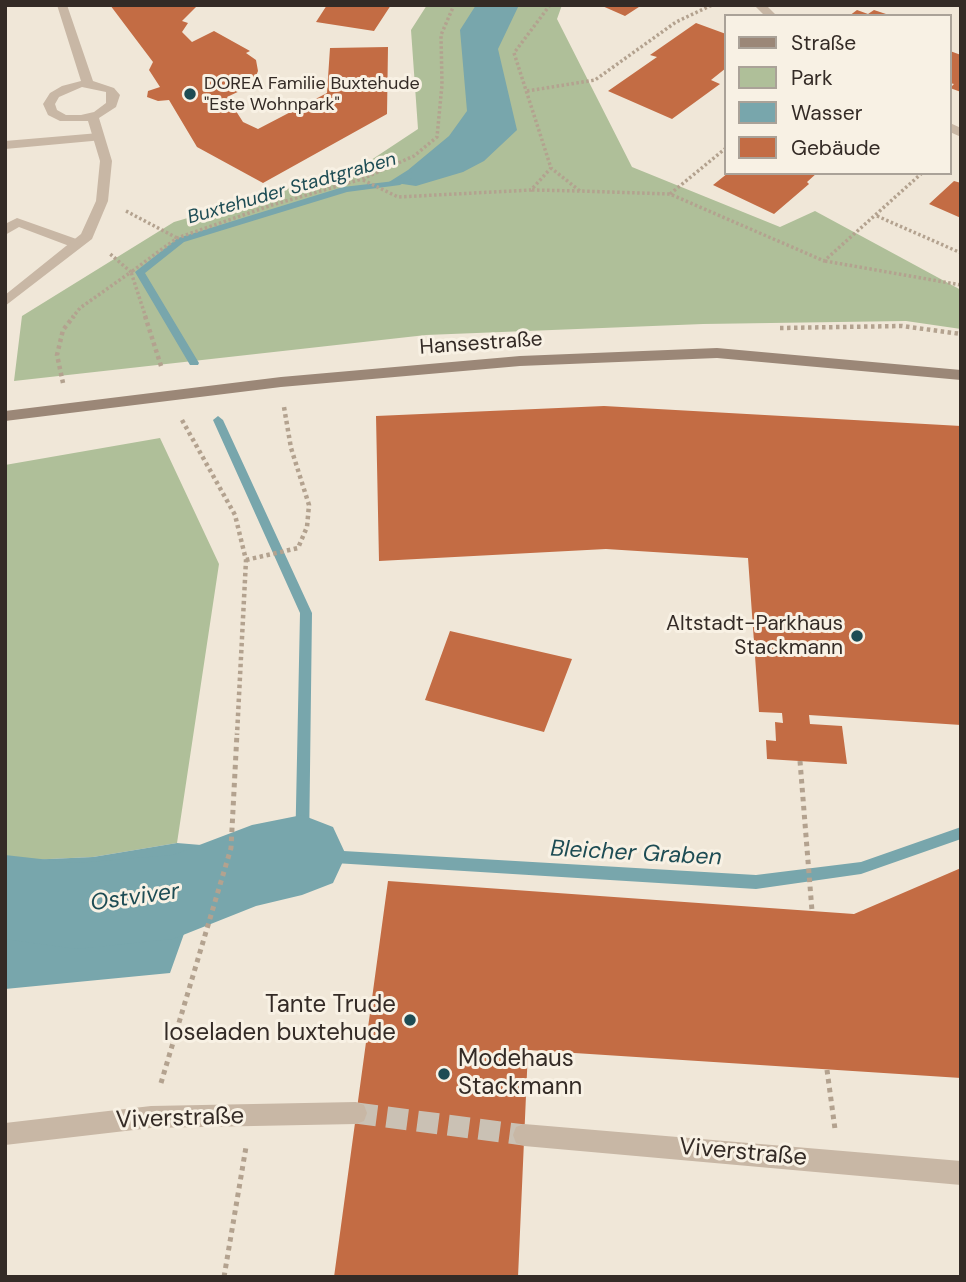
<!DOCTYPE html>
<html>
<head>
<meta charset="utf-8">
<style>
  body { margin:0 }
  #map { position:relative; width:966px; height:1282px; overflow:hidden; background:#f0e7d8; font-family:"DM Sans",sans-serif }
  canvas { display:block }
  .frame { position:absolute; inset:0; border:7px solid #342b26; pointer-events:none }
  .legend { position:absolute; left:724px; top:14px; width:228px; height:161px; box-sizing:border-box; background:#f8f1e4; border:2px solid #aaa298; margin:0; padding:9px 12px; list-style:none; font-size:21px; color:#342b26 }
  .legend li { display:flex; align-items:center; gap:14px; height:35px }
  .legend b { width:35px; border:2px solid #aaa298 }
</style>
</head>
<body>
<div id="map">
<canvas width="966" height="1282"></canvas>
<div class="frame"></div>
<ul class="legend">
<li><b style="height:9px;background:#9b8777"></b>Straße</li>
<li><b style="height:19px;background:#afbf99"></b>Park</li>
<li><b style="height:19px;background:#78a6ac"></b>Wasser</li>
<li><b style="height:19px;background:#c36c44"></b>Gebäude</li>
</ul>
</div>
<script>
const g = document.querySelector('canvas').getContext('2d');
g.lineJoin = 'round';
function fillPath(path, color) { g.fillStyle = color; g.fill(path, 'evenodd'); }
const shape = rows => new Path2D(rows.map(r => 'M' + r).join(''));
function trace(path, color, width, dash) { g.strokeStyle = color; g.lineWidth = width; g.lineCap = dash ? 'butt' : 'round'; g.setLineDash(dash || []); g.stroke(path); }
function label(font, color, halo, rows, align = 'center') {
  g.font = font + ' "DM Sans",sans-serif'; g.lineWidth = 6; g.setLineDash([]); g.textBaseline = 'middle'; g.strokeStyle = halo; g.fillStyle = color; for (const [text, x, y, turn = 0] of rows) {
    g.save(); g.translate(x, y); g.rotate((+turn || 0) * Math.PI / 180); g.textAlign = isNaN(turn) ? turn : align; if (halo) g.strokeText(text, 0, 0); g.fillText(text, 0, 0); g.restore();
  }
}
const green = shape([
  [427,5,562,5,557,19,632,167,780,227,815,211,961,290,961,329,906,321,703,324,426,335,14,381,22,316,174,222,359,168,418,129,411,30],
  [160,438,219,564,177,843,93,857,5,861,5,465]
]);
const water = shape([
  [476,5,519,5,498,49,517,130,484,161,463,172,416,186,389,182,408,170,449,136,467,111,460,30],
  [177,843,201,845,210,861,170,973,5,989,5,861,93,857]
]);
const stream = shape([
  [411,172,414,173,414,177,400,185,347,192,184,242,145,273,199,363,198,365,190,365,135,272,178,238,343,187,395,181,411,172],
  [218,416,223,420,312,613,309,849,756,875,861,862,961,827,961,839,861,874,756,889,302,861,297,860,295,855,300,613,213,420,218,416]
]);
const river = shape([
  [302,815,333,827,346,855,333,883,302,895,256,906,173,939,76,949,5,939,5,855,76,863,173,855,252,825,302,815]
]);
const building = shape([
  [110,5,198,5,182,21,188,23,182,32,192,42,214,31,250,51,246,53,256,60,258,71,254,81,244,89,227,97,243,122,258,129,327,93,330,48,388,47,387,114,263,183,197,147,169,100,158,101,147,97,148,91,160,87,149,70,153,62],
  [327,5,391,5,374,31,316,22],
  [600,5,642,5,625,16],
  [857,10,868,14,874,10,889,15,849,16],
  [696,23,726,34,726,68,711,80,720,84,672,119,608,91,657,57,650,55],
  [950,51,961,55,961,92,950,88,954,84,950,83],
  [728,173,817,173,807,182,809,184,774,214,713,185],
  [954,181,961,183,961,218,929,204],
  [604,406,961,426,961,725,809,715,810,724,842,726,847,764,767,759,766,740,776,741,775,722,783,723,782,713,759,712,748,558,606,549,379,561,376,416],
  [450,631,572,659,544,732,425,700],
  [961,868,961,1078,528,1050,518,1277,334,1277,388,881,854,914]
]);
const streetTunnel = shape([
  [356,1113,524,1135]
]);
const pathFar2 = shape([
  [550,5,514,53,551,168,580,191,670,194,824,261,922,173],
  [957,5,961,6],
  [527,91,595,80,676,22,712,5],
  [363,180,398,197,531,190,551,168],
  [532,190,580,191],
  [670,194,726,148],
  [126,211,177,238],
  [877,216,961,253],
  [825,261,961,285],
  [72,318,80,308,131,272,109,253],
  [146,318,131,272,177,238,272,205,362,179,414,156,437,137,442,85,441,35,454,5]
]);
const pathFar1 = shape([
  [145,316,162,369],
  [780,328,902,326,961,334],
  [63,383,57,355,63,330,74,316],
  [182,420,235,515,246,560,237,735],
  [246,560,298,548,307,527,309,505,291,448,284,407]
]);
const path = shape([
  [800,761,812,911],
  [827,1070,835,1129],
  [161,1083,231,848,237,733],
  [224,1277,246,1147]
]);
const lane = shape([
  [99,133,103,134,103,140,5,149,5,141,99,133],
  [17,218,82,241,84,244,77,248,72,247,19,227,5,235,5,224,17,218]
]);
const street = shape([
  [57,5,67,5,93,81,114,88,120,95,116,107,99,118,112,161,108,201,92,239,5,306,5,295,81,234,96,201,100,161,88,121,60,121,48,115,43,104,50,93,62,86,81,81,57,5],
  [82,87,106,92,106,103,94,112,81,115,66,115,57,110,55,104,59,97,82,87],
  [754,5,766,5,777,16,765,16,754,5],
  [950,123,961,128,961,137,950,132,950,123],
  [356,1102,364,1105,367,1113,364,1121,356,1124,151,1128,5,1145,5,1123,151,1106,356,1102],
  [524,1124,961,1161,961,1185,524,1146,516,1143,513,1135,516,1127,524,1124]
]);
const secondary = shape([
  [717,348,961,370,961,380,717,358,520,366,281,387,5,421,5,411,281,377,520,356,717,348]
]);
const markers = [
  [190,94,7,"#1d4c54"],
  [857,636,7,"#1d4c54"],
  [410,1020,7,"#1d4c54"],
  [444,1074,7,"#1d4c54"]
];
const farPoinames = [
  ["DOREA Familie Buxtehude",204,84],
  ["\"Este Wohnpark\"",204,105]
];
const farWaternames = [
  ["Buxtehuder Stadtgraben",292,189,-16]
];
const streetNames = [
  ["Hansestraße",481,344,-4]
];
const poiNames = [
  ["Altstadt-Parkhaus",843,624],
  ["Stackmann",843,648]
];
const waterNames = [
  ["Bleicher Graben",636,854,3],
  ["Ostviver",135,898,-8]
];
const nearPoinames = [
  ["Tante Trude",396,1006],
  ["loseladen buxtehude",396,1034],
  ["Modehaus",458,1060,"left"],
  ["Stackmann",458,1088,"left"]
];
const nearStreetnames = [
  ["Viverstraße",180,1119,-2],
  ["Viverstraße",743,1153,5]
];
fillPath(green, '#afbf99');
fillPath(water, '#78a6ac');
fillPath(stream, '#78a6ac');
fillPath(river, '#78a6ac');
fillPath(building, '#c36c44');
trace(streetTunnel, '#cac1b4', 21, [21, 10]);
trace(pathFar2, '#b3a28f', 3.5, [2.5, 2.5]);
trace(pathFar1, '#b3a28f', 4.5, [3.5, 3.5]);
trace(path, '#b3a28f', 5, [4.5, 4.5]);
fillPath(lane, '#c8b7a5');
fillPath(street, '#c8b7a5');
fillPath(secondary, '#9b8777');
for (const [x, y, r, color] of markers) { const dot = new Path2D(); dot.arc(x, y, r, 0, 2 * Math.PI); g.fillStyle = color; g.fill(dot); trace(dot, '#f8f1e4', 2.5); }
label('18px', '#342b26', '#f8f1e4', farPoinames, 'left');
label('italic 19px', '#1d4c54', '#f8f1e4', farWaternames);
label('21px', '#342b26', '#f8f1e4', streetNames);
label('21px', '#342b26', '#f8f1e4', poiNames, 'right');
label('italic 23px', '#1d4c54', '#f8f1e4', waterNames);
label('24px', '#342b26', '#f8f1e4', nearPoinames, 'right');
label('24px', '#342b26', '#f8f1e4', nearStreetnames);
</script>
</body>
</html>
